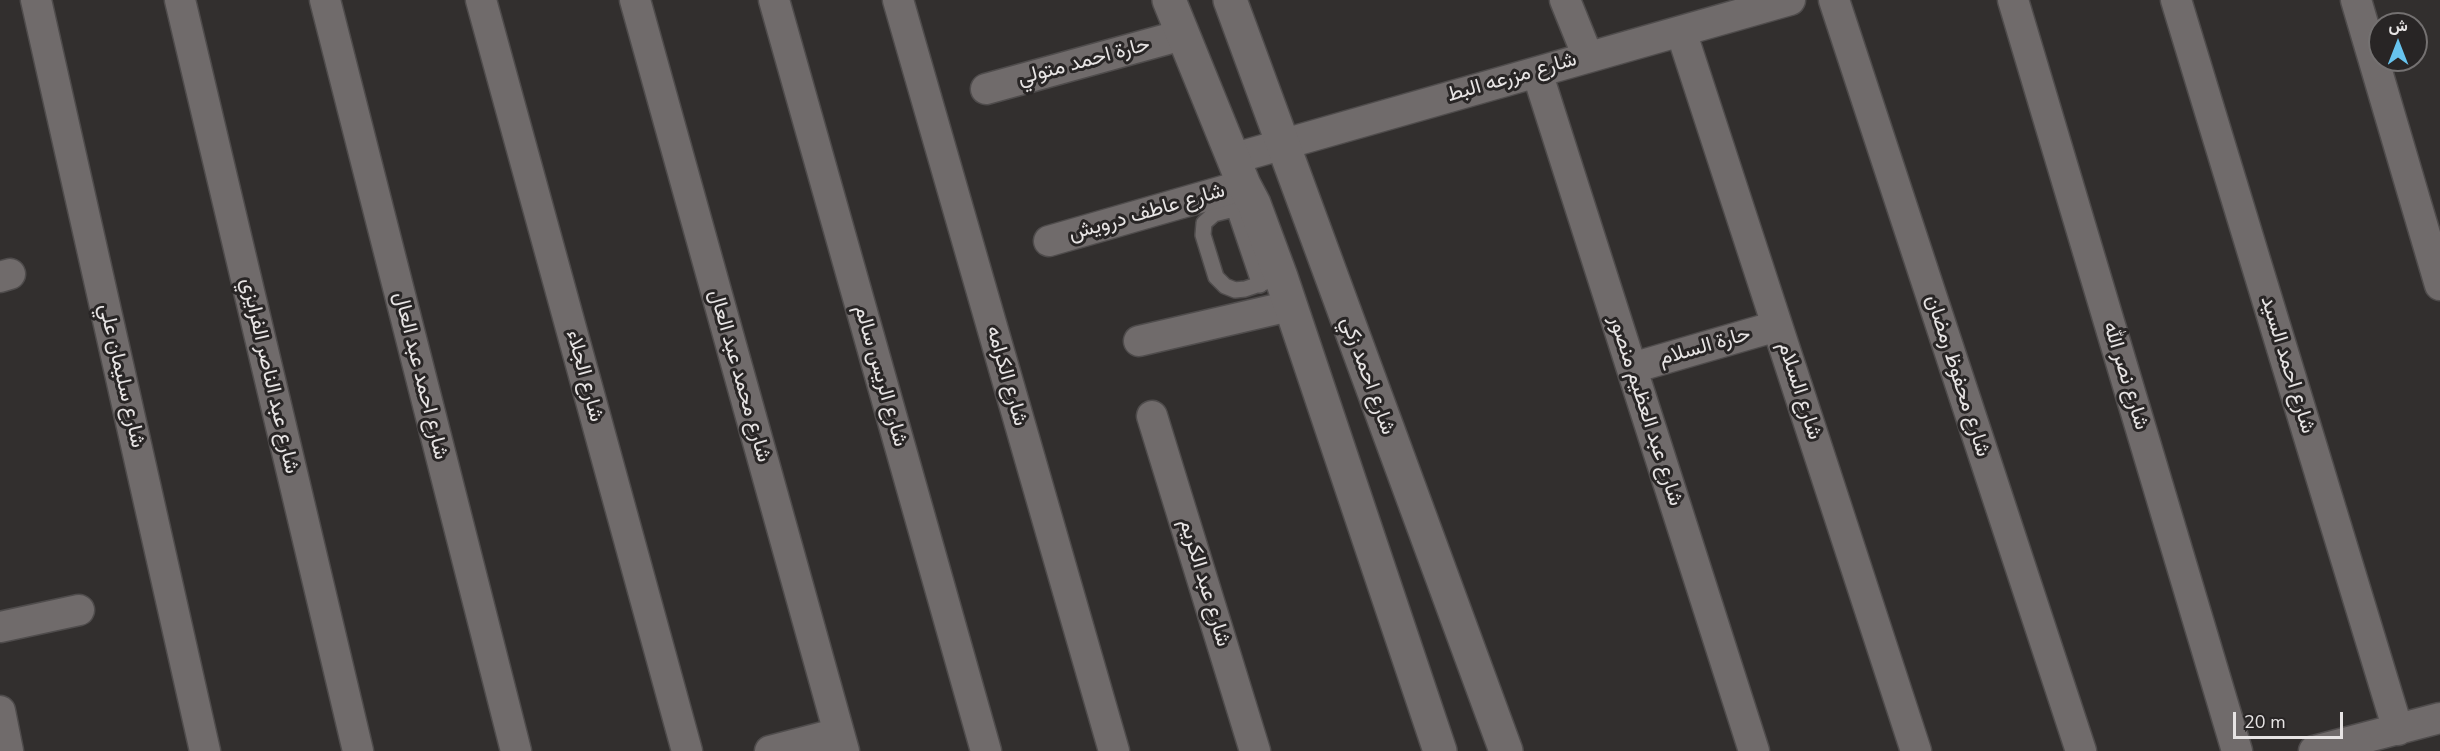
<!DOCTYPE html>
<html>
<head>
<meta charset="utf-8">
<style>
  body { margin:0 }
  #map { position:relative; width:2440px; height:751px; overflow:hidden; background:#322f2e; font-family:"Nunito Sans",Vazirmatn,sans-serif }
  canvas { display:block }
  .north { position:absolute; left:2368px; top:12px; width:60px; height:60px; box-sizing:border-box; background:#282525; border:2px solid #747171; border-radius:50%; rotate:0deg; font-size:16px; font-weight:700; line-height:24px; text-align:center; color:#e7e4e4 }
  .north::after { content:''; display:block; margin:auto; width:21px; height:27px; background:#67c4ef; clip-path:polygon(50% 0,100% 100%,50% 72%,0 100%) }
  .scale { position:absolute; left:2233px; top:712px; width:110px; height:27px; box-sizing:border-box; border:3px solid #e7e4e4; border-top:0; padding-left:8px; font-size:18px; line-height:21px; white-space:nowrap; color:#e7e4e4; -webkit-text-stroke:4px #282525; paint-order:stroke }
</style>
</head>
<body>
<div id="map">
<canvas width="2440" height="751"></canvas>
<div class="north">ش</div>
<div class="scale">20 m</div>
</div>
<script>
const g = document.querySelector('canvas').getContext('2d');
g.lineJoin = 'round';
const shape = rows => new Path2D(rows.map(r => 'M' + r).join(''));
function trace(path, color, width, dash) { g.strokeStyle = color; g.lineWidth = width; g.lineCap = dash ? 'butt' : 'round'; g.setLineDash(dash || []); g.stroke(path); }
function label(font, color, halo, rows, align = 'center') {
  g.font = font + ' "Nunito Sans",Vazirmatn,sans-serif'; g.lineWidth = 6; g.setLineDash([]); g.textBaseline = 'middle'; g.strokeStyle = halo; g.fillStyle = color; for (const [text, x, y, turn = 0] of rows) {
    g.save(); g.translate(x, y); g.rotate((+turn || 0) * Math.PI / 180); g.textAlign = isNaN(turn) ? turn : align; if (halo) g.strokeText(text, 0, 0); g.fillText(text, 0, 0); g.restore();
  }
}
const lane = shape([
  [1254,204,1214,214,1204,223,1203,235,1216,277,1225,286,1235,290,1245,289,1281,277],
  [1234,208,1260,285]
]);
const street = shape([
  [36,0,205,751],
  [180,0,358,751],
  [325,0,516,751],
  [481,0,687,751],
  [635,0,844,751],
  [774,0,986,751],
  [898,0,1114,751],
  [1565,0,1588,57],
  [1834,0,2081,751],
  [2013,0,2237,751],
  [2176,0,2398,730],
  [2356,0,2440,285],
  [1681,31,1916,751],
  [1537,72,1754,751],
  [986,89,1182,35],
  [1235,158,1790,0],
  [1049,241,1244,185],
  [0,277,10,274],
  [1139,341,1290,306],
  [1632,368,1777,326],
  [1152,416,1255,751],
  [0,627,79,610],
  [0,711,8,751],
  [770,751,839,733],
  [2314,751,2440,718]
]);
const secondary = shape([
  [1169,0,1244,185,1254,204,1281,277,1440,751],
  [1230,0,1506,751]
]);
const streetNames = [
  ["حارة احمد متولي",1084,62,-15],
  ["شارع مزرعه البط",1512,78,-16],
  ["شارع عاطف درويش",1147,213,-16],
  ["حارة السلام",1705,347,-16],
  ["شارع احمد السيد",2287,365,73],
  ["شارع سليمان علي",121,376,77],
  ["شارع عبد الناصر الفرايزي",269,376,77],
  ["شارع احمد عبد العال",420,376,76],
  ["شارع الجلاء",584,376,75],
  ["شارع محمد عبد العال",739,376,74],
  ["شارع الريس سالم",880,376,74],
  ["شارع الكرامه",1006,376,74],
  ["شارع احمد زكي",1367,376,70],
  ["شارع محفوظ رمضان",1957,376,72],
  ["شارع نصر الله",2125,376,73],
  ["شارع السلام",1799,391,72],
  ["شارع عبد العظيم منصور",1645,411,72],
  ["شارع عبد الكريم",1204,583,73]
];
trace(lane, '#4f4c4c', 18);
trace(street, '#4f4c4c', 33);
trace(secondary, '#4f4c4c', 36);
trace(lane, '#706b6b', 15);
trace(street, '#706b6b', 30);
trace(secondary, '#706b6b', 33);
label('21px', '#e7e4e4', '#282525', streetNames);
</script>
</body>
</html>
